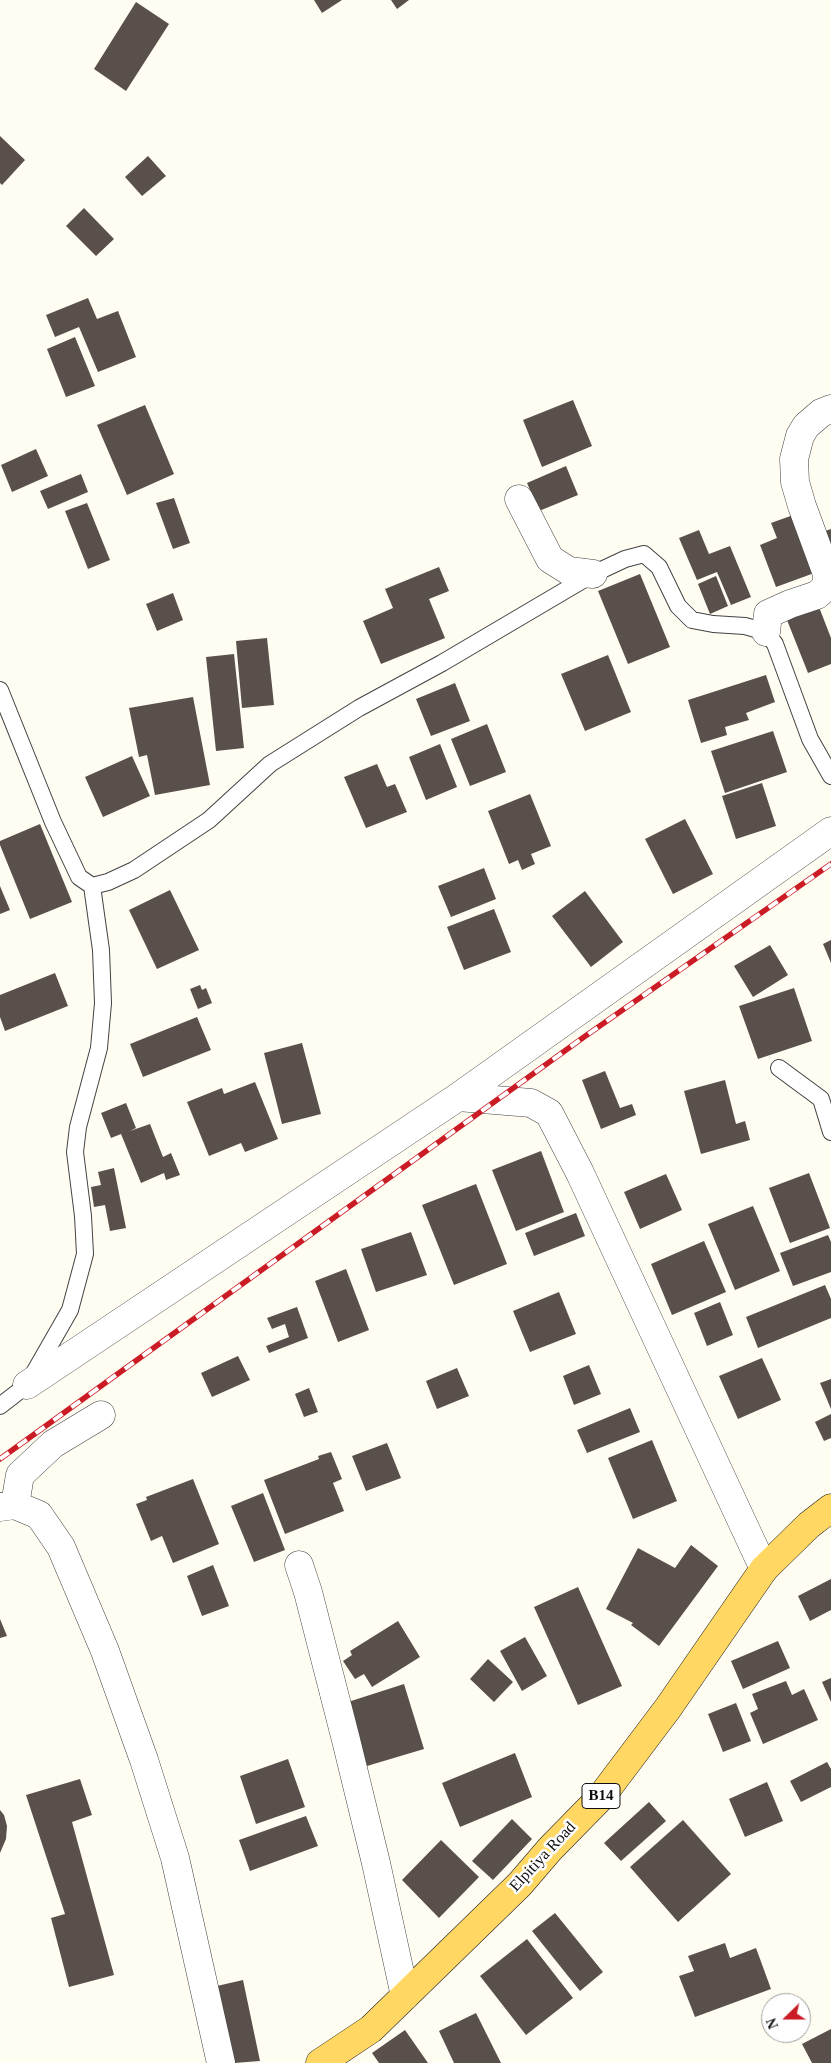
<!DOCTYPE html>
<html>
<head>
<meta charset="utf-8">
<style>
  body { margin:0 }
  #map { position:relative; width:831px; height:2063px; overflow:hidden; background:#fffcf2; font-family:"Times New Roman",serif }
  canvas { display:block }
  .north { position:absolute; left:761px; top:1993px; width:50px; height:50px; box-sizing:border-box; background:#fff; border:1px solid #9f9f9f; border-radius:50%; rotate:248deg; font-size:14px; font-weight:700; line-height:20px; text-align:center; color:#0f0f0f }
  .north::after { content:''; display:block; margin:auto; width:18px; height:22px; background:#cb1c26; clip-path:polygon(50% 0,100% 100%,50% 72%,0 100%) }
</style>
</head>
<body>
<div id="map">
<canvas width="831" height="2063"></canvas>
<div class="north">N</div>
</div>
<script>
const g = document.querySelector('canvas').getContext('2d');
g.lineJoin = 'round';
function fillPath(path, color) { g.fillStyle = color; g.fill(path, 'evenodd'); }
const shape = rows => new Path2D(rows.map(r => 'M' + r).join(''));
function trace(path, color, width, dash) { g.strokeStyle = color; g.lineWidth = width; g.lineCap = dash ? 'butt' : 'round'; g.setLineDash(dash || []); g.stroke(path); }
function label(font, color, halo, rows, align = 'center') {
  g.font = font + ' "Times New Roman",serif'; g.lineWidth = 5; g.setLineDash([]); g.textBaseline = 'middle'; g.strokeStyle = halo; g.fillStyle = color; for (const [text, x, y, turn = 0] of rows) {
    g.save(); g.translate(x, y); g.rotate((+turn || 0) * Math.PI / 180); g.textAlign = isNaN(turn) ? turn : align; if (halo) g.strokeText(text, 0, 0); g.fillText(text, 0, 0); g.restore();
  }
}
const building = shape([
  [314,0,342,0,322,13],
  [391,0,409,0,397,9],
  [136,2,169,24,126,91,94,69],
  [0,136,25,160,2,185,0,183],
  [148,156,166,176,142,196,125,177],
  [84,208,114,239,96,256,66,226],
  [88,298,97,319,118,311,136,357,98,372,79,327,55,337,46,315],
  [75,337,95,386,66,397,47,349],
  [573,400,592,446,542,467,523,420],
  [145,405,174,474,127,495,97,425],
  [36,449,48,476,12,492,1,465],
  [566,466,578,495,539,511,527,483],
  [81,474,88,492,48,509,40,491],
  [174,498,190,543,173,549,156,503],
  [87,503,110,560,88,569,65,511],
  [796,514,817,572,776,587,760,545,777,538,771,523],
  [831,529,831,553,822,532],
  [699,530,709,554,730,546,751,597,731,605,717,572,697,580,679,538],
  [439,567,449,591,429,599,445,638,381,664,363,621,393,608,385,589],
  [640,574,670,647,628,664,598,591],
  [716,576,728,606,710,614,698,584],
  [173,593,183,620,157,631,146,604],
  [819,607,831,638,831,664,808,673,787,620],
  [267,638,274,705,242,708,236,641],
  [234,654,244,748,216,751,206,657],
  [608,655,631,712,585,731,561,674],
  [766,675,775,702,746,713,749,720,725,727,727,735,701,743,688,700],
  [455,683,470,721,431,736,416,699],
  [193,697,210,785,155,795,147,755,139,757,129,708],
  [487,724,506,772,470,786,451,739],
  [773,731,787,772,725,793,711,751],
  [440,744,457,787,426,800,409,757],
  [132,756,150,796,103,817,85,777],
  [377,764,387,787,395,784,407,812,366,828,344,777],
  [762,783,776,826,736,839,722,796],
  [530,794,551,846,531,854,535,864,522,870,518,860,509,864,488,811],
  [685,819,713,874,673,894,645,839],
  [40,824,72,902,30,919,0,845,0,841],
  [484,868,496,899,451,917,438,886],
  [0,886,10,910,0,914],
  [170,890,199,950,157,969,129,910],
  [585,891,623,942,591,967,552,916],
  [494,909,511,952,464,970,447,927],
  [831,940,831,963,823,944],
  [770,945,788,975,753,997,734,966],
  [55,973,68,1006,5,1031,0,1017,0,995],
  [200,985,202,990,206,988,212,1003,198,1009,190,989],
  [794,988,812,1041,758,1059,739,1006],
  [197,1017,211,1050,143,1077,130,1044],
  [302,1043,321,1114,282,1124,264,1053],
  [605,1071,620,1108,632,1104,636,1115,601,1129,582,1080],
  [725,1080,736,1124,745,1121,750,1140,701,1154,684,1091],
  [255,1082,278,1139,245,1152,241,1143,209,1156,187,1102,222,1088,224,1094],
  [126,1103,136,1128,130,1131,150,1124,163,1157,171,1153,180,1175,166,1180,164,1173,141,1183,121,1134,111,1138,101,1113],
  [541,1151,564,1212,516,1231,492,1170],
  [114,1168,126,1228,110,1231,105,1205,94,1207,91,1187,101,1185,98,1172],
  [809,1173,830,1228,790,1243,769,1188],
  [666,1174,682,1210,640,1229,624,1192],
  [476,1184,507,1264,454,1285,422,1205],
  [753,1206,780,1271,735,1290,708,1224],
  [576,1213,585,1236,534,1256,525,1233],
  [411,1232,427,1275,376,1292,361,1249],
  [828,1235,831,1242,831,1272,793,1286,780,1253],
  [704,1241,726,1292,672,1315,651,1264],
  [346,1269,369,1330,338,1342,315,1281],
  [825,1285,831,1299,831,1318,758,1348,746,1317],
  [559,1292,576,1334,530,1352,513,1311],
  [720,1302,733,1335,707,1346,694,1313],
  [297,1307,308,1338,269,1353,266,1346,289,1337,285,1324,272,1329,267,1318],
  [238,1356,250,1380,212,1397,201,1373],
  [762,1358,781,1400,738,1419,719,1376],
  [589,1365,601,1394,574,1405,563,1376],
  [457,1368,469,1396,437,1409,426,1381],
  [831,1379,831,1409,820,1383],
  [309,1388,318,1412,304,1417,295,1394],
  [630,1408,640,1432,587,1453,577,1430],
  [831,1414,831,1438,824,1441,815,1422],
  [652,1440,677,1501,633,1519,608,1458],
  [387,1443,401,1478,366,1491,352,1456],
  [331,1452,342,1479,333,1483,344,1511,285,1534,264,1480,319,1459,318,1456],
  [193,1479,219,1544,173,1563,162,1536,151,1541,136,1504,147,1500,146,1497],
  [263,1493,285,1550,254,1562,231,1506],
  [691,1545,718,1566,659,1646,631,1625,633,1623,606,1609,638,1548,675,1568],
  [213,1565,229,1606,202,1616,187,1576],
  [831,1579,831,1610,810,1621,798,1596],
  [578,1587,622,1686,578,1705,534,1607],
  [0,1619,7,1636,0,1638],
  [398,1621,420,1657,372,1687,364,1674,355,1679,343,1661,352,1655,350,1651],
  [525,1637,547,1676,522,1691,500,1651],
  [778,1641,790,1668,743,1689,731,1661],
  [488,1659,513,1682,494,1702,470,1679],
  [831,1678,831,1702,822,1682],
  [786,1681,792,1695,804,1689,818,1720,763,1744,750,1713,758,1709,752,1694],
  [404,1684,424,1749,367,1766,348,1702],
  [736,1703,751,1741,723,1752,708,1714],
  [515,1753,532,1797,460,1827,442,1783],
  [288,1759,305,1807,256,1824,240,1776],
  [827,1762,831,1769,831,1787,801,1802,790,1781],
  [80,1779,92,1815,72,1822,114,1975,69,1987,51,1918,65,1914,26,1795],
  [767,1782,783,1821,745,1837,729,1799],
  [649,1802,666,1821,621,1861,604,1843],
  [0,1810,4,1815,7,1826,6,1839,0,1853],
  [306,1816,318,1846,250,1871,239,1840],
  [512,1819,532,1839,493,1880,472,1861],
  [683,1820,731,1874,678,1922,630,1867],
  [441,1840,479,1877,439,1918,402,1880],
  [555,1913,603,1972,580,1991,532,1931],
  [527,1939,573,1998,526,2035,480,1976],
  [725,1943,730,1958,756,1948,771,1989,695,2017,679,1976,694,1971,688,1956],
  [243,1980,260,2061,234,2063,217,1986],
  [476,2013,501,2063,454,2063,439,2031],
  [831,2029,831,2063,812,2063,802,2044],
  [405,2030,428,2063,379,2063,372,2053]
]);
const lane = shape([
  [0,690,53,822,79,877,92,886,108,882,134,870,209,820,270,764,359,708,442,663,593,574,625,559,644,554,659,567,678,606,692,620,713,624,745,626,766,632,775,644,810,739,831,776],
  [779,1068,821,1099,831,1132],
  [0,1406,27,1385,70,1310,85,1254,83,1216,75,1152,78,1127,99,1048,103,1003,101,950,92,886]
]);
const street = shape([
  [519,499,550,559,569,571,593,574],
  [766,632,768,614,790,604,817,595,826,587,827,574,802,506,795,482,794,459,800,436,806,426,821,413,831,409],
  [458,1097,531,1103,549,1113,580,1173,764,1569],
  [27,1385,458,1097,831,831],
  [15,1505,20,1475,53,1444,101,1415],
  [0,1507,15,1505,39,1515,61,1547,105,1651,144,1760,175,1858,221,2063],
  [299,1565,308,1592,346,1740,376,1863,405,1996]
]);
const primary = shape([
  [320,2063,371,2029,520,1884,550,1849,601,1797,668,1708,764,1569,809,1525,831,1508]
]);
const rail = shape([
  [0,1459,584,1037,831,864]
]);
const shields = [
  [601,1796,38]
];
const shieldNames = [
  ["B14",601,1796]
];
const streetNames = [
  ["Elpitiya Road",543,1857,-47]
];
fillPath(building, '#59504b');
trace(lane, '#424242', 18);
trace(street, '#424242', 29);
trace(primary, '#202020', 29);
trace(lane, '#fff', 16);
trace(street, '#fff', 28);
trace(primary, '#ffd762', 28);
trace(rail, '#cb1c26', 5.5);
trace(rail, '#fff', 4, [11]);
for (const [x, y, w] of shields) { const box = new Path2D(); box.roundRect(x - w / 2, y - 12.5, w, 25, 4); g.fillStyle = '#fff'; g.fill(box); trace(box, '#0f0f0f', 1); }
label('bold 15px', '#0f0f0f', null, shieldNames);
label('16px', '#0f0f0f', '#fff', streetNames);
</script>
</body>
</html>
